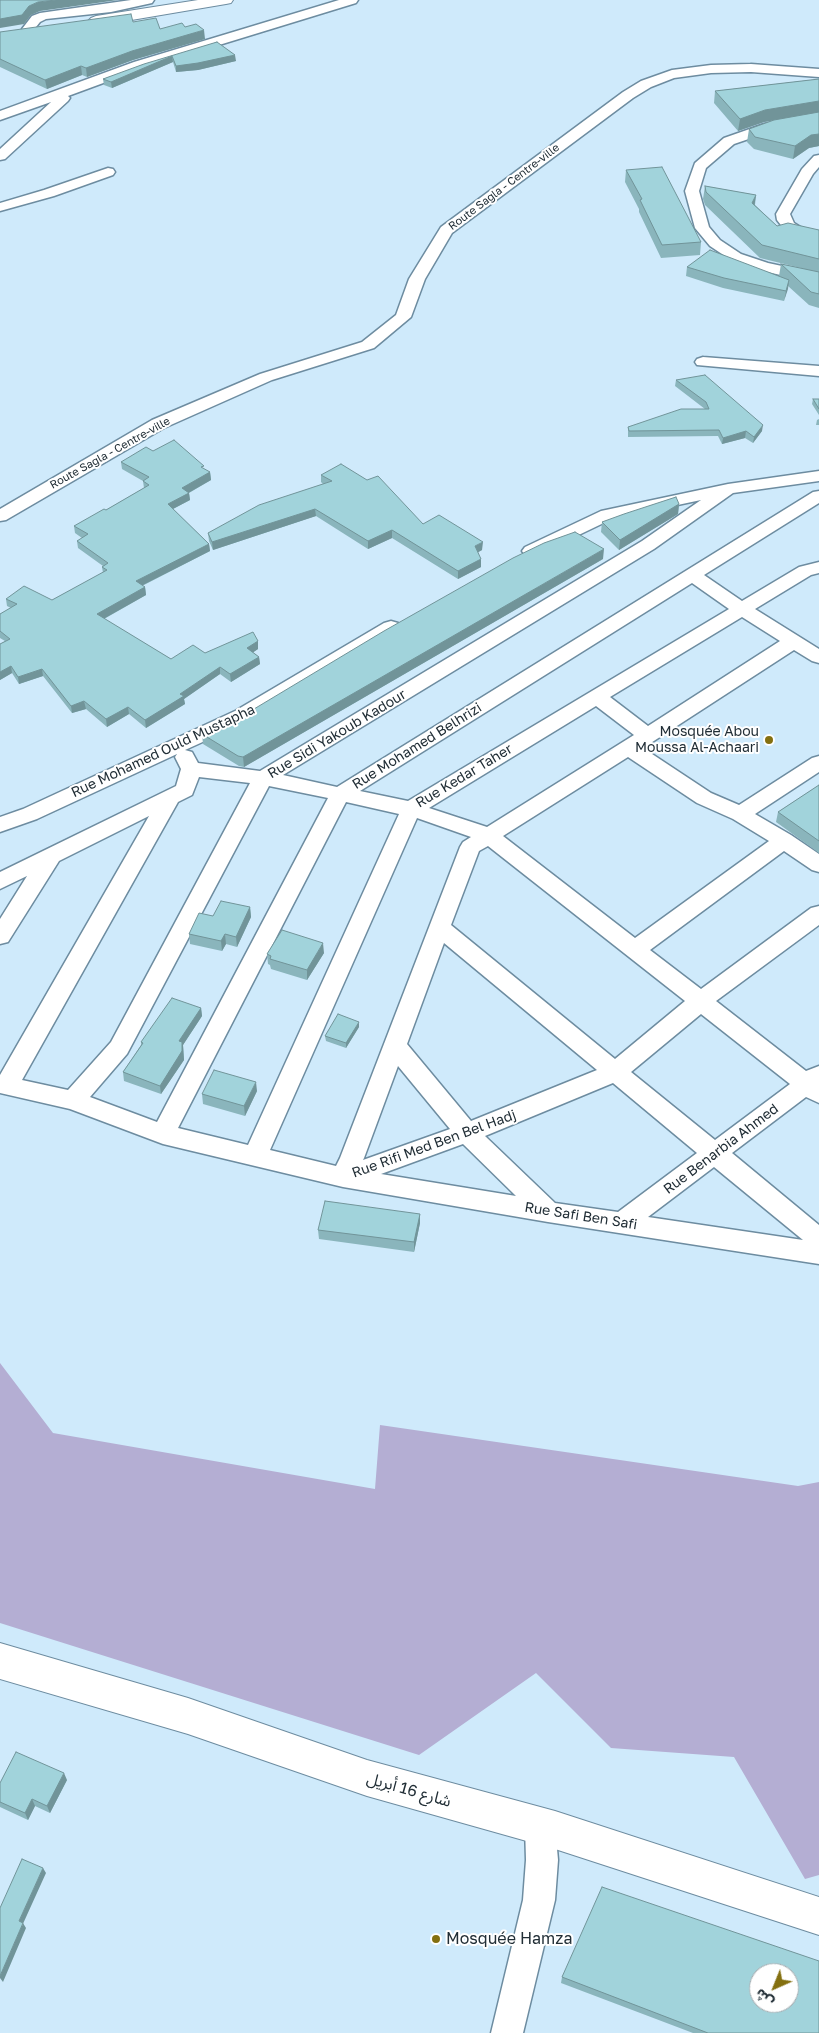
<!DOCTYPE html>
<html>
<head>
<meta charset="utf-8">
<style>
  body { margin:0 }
  #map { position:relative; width:819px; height:2033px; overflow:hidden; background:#cfeafb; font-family:"Golos Text","Noto Sans Arabic",sans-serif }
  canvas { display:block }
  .north { position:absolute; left:749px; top:1963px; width:50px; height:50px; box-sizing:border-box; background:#fff; border:1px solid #a6abaf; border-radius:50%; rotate:224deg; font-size:14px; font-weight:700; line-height:20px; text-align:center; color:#212e36 }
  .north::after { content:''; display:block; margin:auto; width:18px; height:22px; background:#847010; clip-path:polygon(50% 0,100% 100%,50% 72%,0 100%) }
</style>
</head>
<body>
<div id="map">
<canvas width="819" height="2033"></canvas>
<div class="north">ش</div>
</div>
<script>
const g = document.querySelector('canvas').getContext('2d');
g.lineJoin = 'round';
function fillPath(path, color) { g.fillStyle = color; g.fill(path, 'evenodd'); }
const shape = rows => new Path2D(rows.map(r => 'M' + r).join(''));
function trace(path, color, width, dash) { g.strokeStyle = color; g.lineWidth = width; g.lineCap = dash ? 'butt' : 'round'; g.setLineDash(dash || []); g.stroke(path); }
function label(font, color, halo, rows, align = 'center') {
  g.font = font + ' "Golos Text","Noto Sans Arabic",sans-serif'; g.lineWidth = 4; g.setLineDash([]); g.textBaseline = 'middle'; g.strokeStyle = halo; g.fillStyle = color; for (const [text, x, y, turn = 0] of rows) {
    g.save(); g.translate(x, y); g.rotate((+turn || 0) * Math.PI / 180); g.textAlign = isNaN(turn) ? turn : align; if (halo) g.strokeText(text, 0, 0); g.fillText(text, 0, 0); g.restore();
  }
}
const forest = shape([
  [0,1363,53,1433,375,1489,380,1425,798,1486,819,1482,819,1875,805,1879,734,1757,611,1748,536,1673,419,1755,0,1623]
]);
const street = shape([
  [131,0,154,0,152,3,111,12,46,19,40,22,32,32,28,33,22,29,32,16,40,13,131,0],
  [339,0,358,0,356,3,144,68,68,96,70,98,68,101,5,159,0,160,0,149,51,102,0,120,0,111,134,62,339,0],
  [751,64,819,69,819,77,751,72,711,73,674,78,651,87,633,98,452,233,425,279,411,317,374,348,272,380,164,428,6,520,0,521,0,509,152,420,260,374,362,342,396,315,409,279,441,227,623,92,641,81,672,70,711,65,751,64],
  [819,114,819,122,772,131,734,144,706,168,699,191,709,227,720,240,741,254,768,263,819,274,819,284,759,270,731,260,710,246,695,228,685,191,695,163,724,138,764,124,819,114],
  [819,155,819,167,813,174,790,214,794,223,802,228,819,233,819,242,792,234,784,229,777,220,776,214,802,169,814,156,819,155],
  [108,168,113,169,115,172,113,175,54,196,0,211,0,203,44,190,108,168],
  [703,357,819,366,819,376,697,365,695,362,697,359,703,357],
  [819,471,819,481,733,493,654,549,283,775,337,787,813,492,819,491,819,503,704,575,742,601,799,567,819,562,819,573,811,575,755,609,819,649,819,663,812,661,794,650,643,748,711,793,739,805,812,758,819,756,819,772,755,814,791,835,819,854,819,872,812,870,784,851,650,950,701,989,811,908,819,906,819,925,716,1001,806,1071,819,1066,819,1103,806,1097,732,1153,819,1225,819,1264,548,1222,343,1187,163,1144,70,1109,0,1093,0,1075,149,816,59,861,8,942,0,944,0,919,27,876,0,889,0,872,176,786,181,769,175,757,177,754,37,819,0,832,0,817,23,809,235,711,384,623,391,621,398,623,400,627,398,631,249,721,185,750,192,752,198,763,260,771,642,541,701,500,612,519,537,555,531,556,525,555,522,551,525,547,601,511,728,484,819,471],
  [692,583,729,609,408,801,360,791,692,583],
  [742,617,780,641,648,726,610,697,742,617],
  [596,706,634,735,487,827,429,808,596,706],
  [628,757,697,803,733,819,769,841,635,938,503,836,628,757],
  [199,777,250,783,111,1042,68,1090,22,1080,178,802,192,795,199,777],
  [269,786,328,798,157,1122,90,1097,127,1054,269,786],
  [346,802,399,814,248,1145,178,1128,346,802],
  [417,818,471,837,463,842,460,847,340,1158,336,1166,270,1150,417,818],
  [488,846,685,1001,615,1059,451,925,479,851,488,846],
  [444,943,597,1070,471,1121,407,1044,444,943],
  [701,1014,790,1084,715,1140,631,1072,701,1014],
  [398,1066,450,1129,363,1160,364,1158,398,1066],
  [613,1083,697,1153,618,1212,555,1203,485,1136,613,1083],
  [463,1144,516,1196,381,1174,463,1144],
  [714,1167,803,1240,648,1217,714,1167],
  [540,1811,551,1815,555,1826,558,1860,555,1900,523,2033,491,2033,523,1900,526,1860,525,1826,529,1815,540,1811]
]);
const secondary = shape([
  [198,0,233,0,231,3,226,4,96,26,91,24,88,21,91,18,96,16,198,0]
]);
const primary = shape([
  [0,1643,188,1698,367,1760,555,1811,819,1897,819,1935,555,1849,367,1796,188,1734,0,1679,0,1643]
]);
const wall = shape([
  [133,22,160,29,185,27,205,39,133,60,87,77,82,75,47,89,0,67,0,32],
  [217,42,236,61,198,70,176,72,173,62,112,88,104,85,103,79],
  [819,79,819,146,809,148,793,159,754,149,747,142,749,129,775,120,764,122,738,131,714,103,715,91],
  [626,170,701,242,700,255,661,258,639,212,639,209,625,182],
  [705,186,756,195,755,205,777,226,819,230,819,308,809,305,788,286,784,301,723,288,686,276,687,267,779,276,781,264,805,269,760,258,705,205,703,199],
  [676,380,762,431,753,443,745,438,722,444,718,436,628,437,628,427,705,409,675,386],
  [813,399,819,399,819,415,812,404],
  [819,419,819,425,816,425,817,420],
  [153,451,204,469,210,472,211,480,189,493,190,500,173,509,209,544,210,551,142,586,145,587,146,595,104,619,171,659,205,653,258,641,258,649,253,652,259,657,260,664,231,682,220,674,184,699,185,704,146,728,129,714,107,727,86,709,72,713,43,676,19,684,12,673,0,680,0,644,5,641,0,638,0,614,11,608,7,606,6,599,52,600,103,573,102,567,103,566,78,548,77,541,82,538,75,533,74,526,106,510,144,488,143,481,122,469,121,462],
  [321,475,423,524,482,550,478,552,481,567,458,579,392,538,368,549,316,516,213,550,209,541,208,533,323,484,321,482],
  [679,504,678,514,619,550,601,532,602,522],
  [603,559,244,767,239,766,203,744,202,734],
  [819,785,819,853,776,822,778,812],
  [250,907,251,917,237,947,226,944,222,951,190,944,189,934,213,916],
  [324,953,307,980,271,969,270,965,268,964,267,954],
  [201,1008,202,1016,183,1045,184,1060,161,1094,124,1081,123,1072,141,1045,141,1042],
  [359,1027,346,1048,326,1041,325,1036],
  [257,1091,245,1116,203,1104,202,1094],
  [420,1214,420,1223,414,1252,319,1239,318,1230],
  [67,1780,50,1813,35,1806,28,1820,0,1807,0,1783],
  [562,1977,819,2033,693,2033,561,1983]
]);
const shadedWall = shape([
  [56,0,118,0,40,11,31,15,24,24,0,28,0,19,38,2],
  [204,30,205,39,133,60,87,77,86,68,132,51],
  [235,55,236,61,198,70,176,72,176,66],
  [172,56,173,62,112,88,111,82],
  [81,66,82,75,47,89,45,80],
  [819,101,819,113,764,122,738,131,740,119,765,110],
  [819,134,819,146,809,148,793,159,795,146,811,135],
  [756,195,754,208,752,203],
  [789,280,788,289,784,301,786,291],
  [763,425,762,431,753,443,754,437],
  [746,431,745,438,722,444,723,438],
  [210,472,211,480,183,496,182,488],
  [189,493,190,500,169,511,168,504],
  [679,504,678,514,619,550,620,540],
  [315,509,316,516,213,550,212,542],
  [392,530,392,538,368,549,368,541],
  [483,542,482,550,475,554,475,546],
  [209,544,210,551,137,588,136,581],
  [604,549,603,559,244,767,243,757],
  [481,559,481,567,458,579,458,571],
  [145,587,146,595,98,622,97,614],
  [258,641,258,649,248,656,247,648],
  [259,657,260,664,231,682,230,674],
  [11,666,12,673,0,680,0,672],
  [220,667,220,674,184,699,185,704,146,728,145,720,180,694],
  [42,669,43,676,19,684,18,677],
  [84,701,86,709,72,713,71,706],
  [128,707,129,714,107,727,106,719],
  [250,907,251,917,237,947,236,937],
  [225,934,226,944,222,951,221,941],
  [323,943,324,953,307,980,307,970],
  [201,1008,202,1016,183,1045,184,1060,161,1094,160,1086,179,1041],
  [359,1022,359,1027,346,1048,346,1043],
  [256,1082,257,1091,245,1116,244,1106],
  [420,1214,420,1223,414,1252,414,1242],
  [64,1773,67,1780,50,1813,47,1806],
  [32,1799,35,1806,28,1820,25,1813],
  [43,1868,46,1873,22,1926,19,1921],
  [23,1923,26,1928,3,1982,0,1978,0,1976]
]);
const building = shape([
  [0,0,56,0,38,2,29,6,22,15,0,19,0,0],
  [131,14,133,22,156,18,160,29,182,23,185,27,196,24,204,30,132,51,86,68,81,66,45,80,0,59,0,32,131,14],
  [217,42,235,55,198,63,176,66,172,56,111,82,103,79,144,64,217,42],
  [819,79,819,101,765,110,740,119,715,91,819,79],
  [819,112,819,134,811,135,795,146,755,137,749,129,774,120,819,112],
  [662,167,701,242,662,245,640,200,642,199,626,170,662,167],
  [705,186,756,195,752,203,777,226,788,223,819,230,819,259,762,245,706,192,705,186],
  [710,250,789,280,786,291,724,278,687,267,710,250],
  [781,264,819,272,819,294,811,292,781,264],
  [705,375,763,425,754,437,746,431,723,438,719,430,629,431,628,427,681,409,709,409,706,402,676,380,705,375],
  [813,399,819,399,819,409,813,399],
  [174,440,204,466,201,467,210,472,182,488,189,493,168,504,209,544,136,581,145,587,97,614,171,659,193,645,205,653,253,632,258,641,247,648,259,657,230,674,220,667,180,694,184,696,145,720,128,707,106,719,84,701,71,706,42,669,18,677,11,666,0,672,0,644,10,639,0,631,0,614,17,604,6,599,24,586,52,600,107,570,102,567,108,563,77,541,88,534,74,526,104,509,106,510,149,485,143,481,149,477,121,462,146,447,153,451,174,440],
  [341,464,367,480,378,476,423,524,439,515,483,542,475,546,481,559,458,571,392,530,368,541,315,509,212,542,208,533,259,505,332,481,321,475,341,464],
  [676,497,679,504,620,540,602,522,624,514,676,497],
  [575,532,604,549,243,757,238,756,202,734,249,712,384,631,513,558,544,543,575,532],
  [819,785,819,841,778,812,819,785],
  [221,901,250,907,236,937,225,934,221,941,189,934,199,913,213,916,221,901],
  [282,930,323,943,307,970,270,959,271,956,267,954,282,930],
  [172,998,201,1008,179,1041,182,1042,182,1051,160,1086,123,1072,143,1043,141,1042,172,998],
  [338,1014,359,1022,346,1043,325,1036,338,1014],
  [214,1070,256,1082,244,1106,202,1094,214,1070],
  [325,1201,420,1214,414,1242,318,1230,325,1201],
  [16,1752,64,1773,47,1806,32,1799,25,1813,0,1802,0,1783,16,1752],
  [22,1859,43,1868,19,1921,23,1923,0,1976,0,1908,22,1859],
  [602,1887,819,1961,819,2033,708,2033,562,1977,602,1887],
  [759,1973,789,1973,789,2003,759,2003,759,1973]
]);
const markers = [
  [769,740,5,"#847010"],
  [436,1939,5,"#847010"]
];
const farStreetnames = [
  ["Route Sagla - Centre-ville",504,187,-37],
  ["Route Sagla - Centre-ville",110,453,-29]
];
const poiNames = [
  ["Mosquée Abou",759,732],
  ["Moussa Al-Achaari",759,748]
];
const streetNames = [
  ["Rue Sidi Yakoub Kadour",337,734,-31],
  ["Rue Mohamed Belhrizi",417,746,-32],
  ["Rue Mohamed Ould Mustapha",163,751,-25],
  ["Rue Kedar Taher",464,776,-31],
  ["Rue Rifi Med Ben Bel Hadj",434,1144,-20],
  ["Rue Benarbia Ahmed",721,1149,-37],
  ["Rue Safi Ben Safi",581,1216,9]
];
const nearStreetnames = [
  ["شارع 16 أبريل",409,1790,16]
];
const nearPoinames = [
  ["Mosquée Hamza",446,1939]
];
fillPath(forest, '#b4aed3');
trace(street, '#6d8ca0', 3);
trace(secondary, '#6d8ca0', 2);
trace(primary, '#6d8ca0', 2);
fillPath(street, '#fff');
fillPath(secondary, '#fff');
fillPath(primary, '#fff');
fillPath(wall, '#8ab5bc');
fillPath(shadedWall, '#719499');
fillPath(building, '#a1d3db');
trace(building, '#719499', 1);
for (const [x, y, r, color] of markers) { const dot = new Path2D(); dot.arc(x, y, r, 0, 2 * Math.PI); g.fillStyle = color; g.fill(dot); trace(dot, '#fff', 2); }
label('11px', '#212e36', '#fff', farStreetnames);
label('14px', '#212e36', '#fff', poiNames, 'right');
label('14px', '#212e36', '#fff', streetNames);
label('16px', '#212e36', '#fff', nearStreetnames);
label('16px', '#212e36', '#fff', nearPoinames, 'left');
</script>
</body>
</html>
